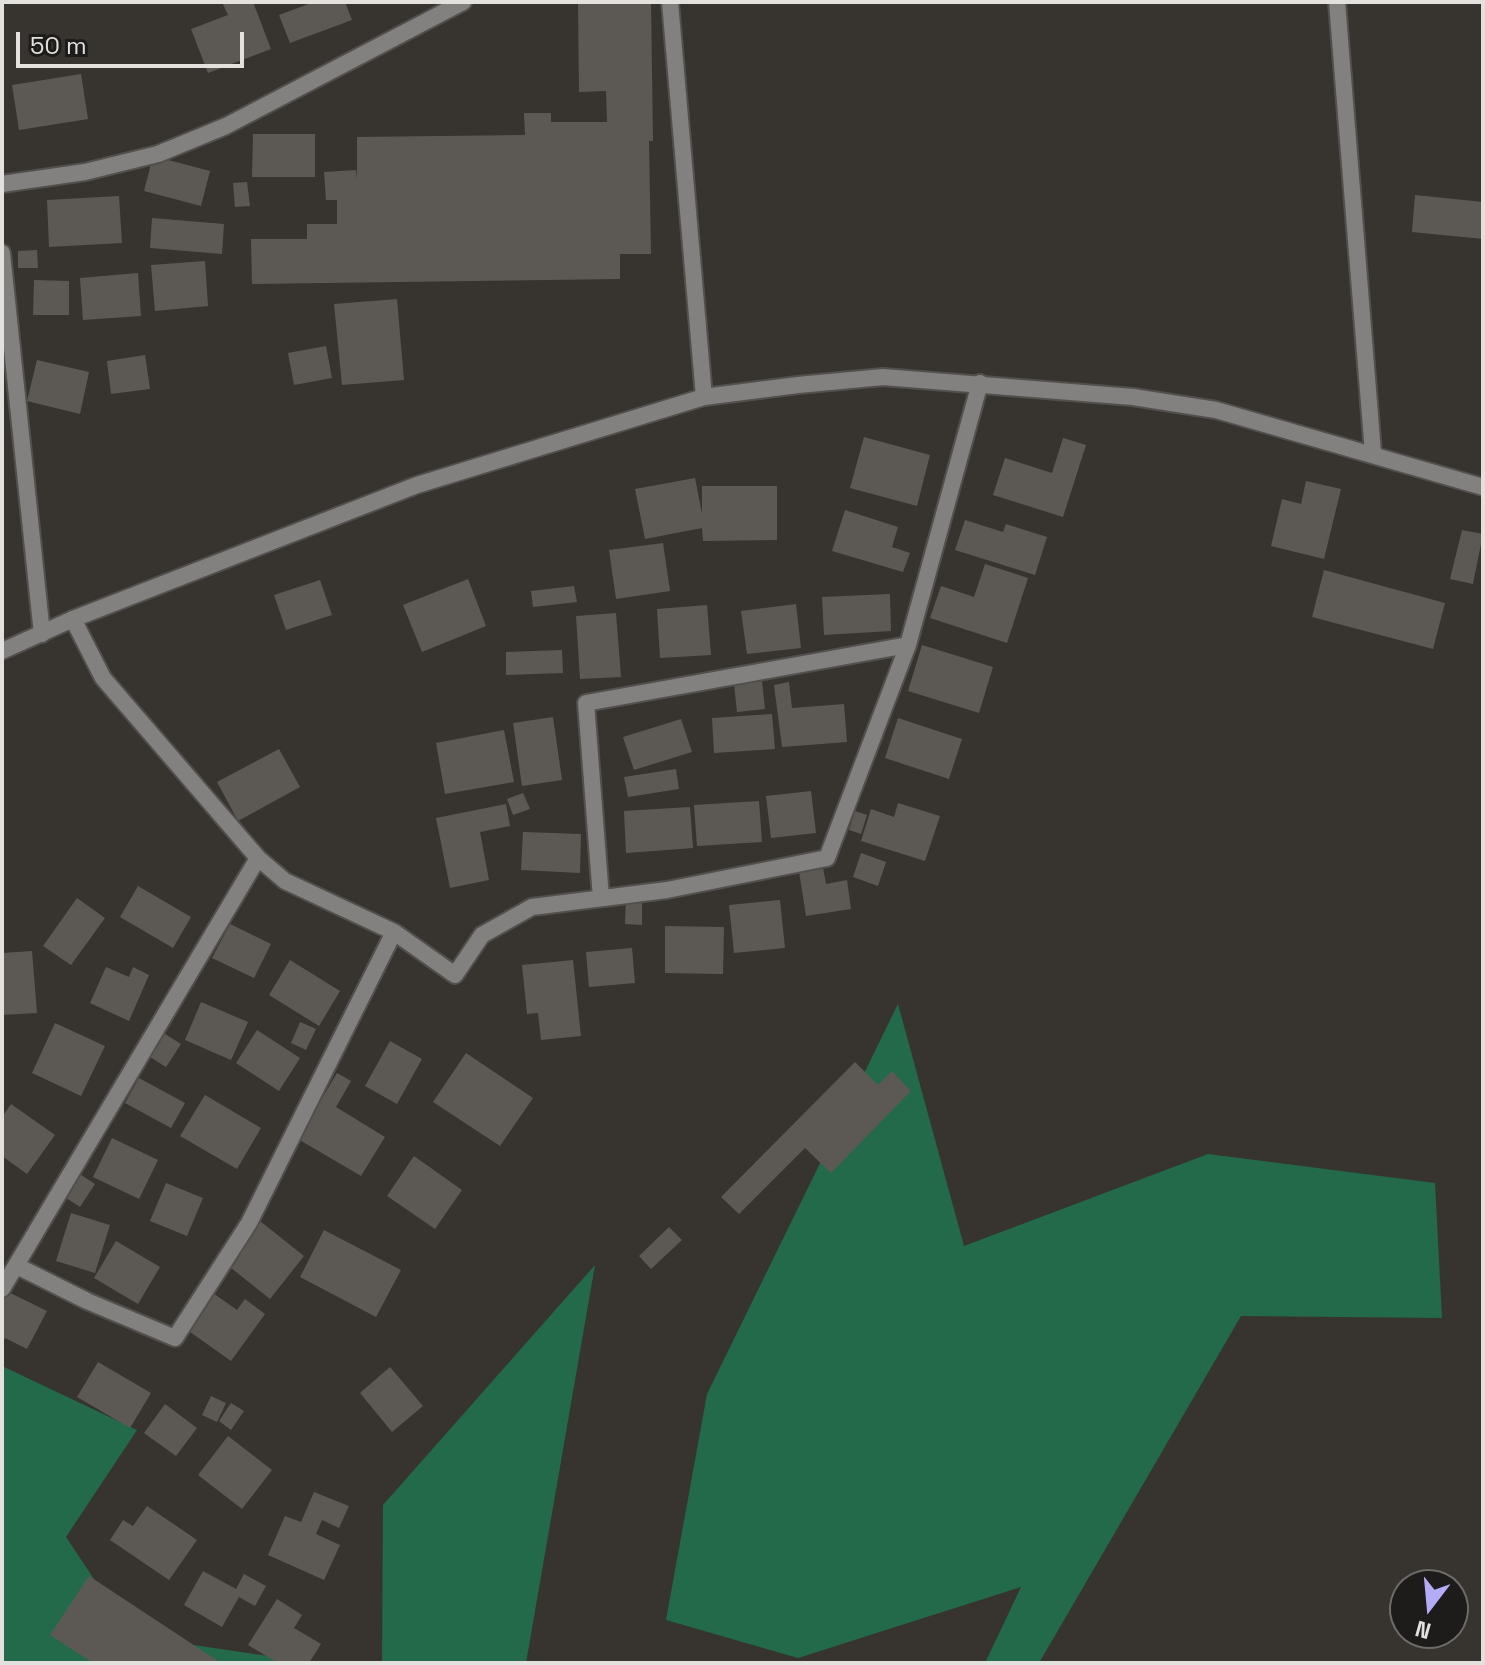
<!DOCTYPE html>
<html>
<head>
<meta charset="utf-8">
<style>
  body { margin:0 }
  #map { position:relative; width:1485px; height:1665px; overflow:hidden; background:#373430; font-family:"Space Grotesk",sans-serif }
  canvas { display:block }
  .frame { position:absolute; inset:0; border:4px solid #e2e1de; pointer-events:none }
  .north { position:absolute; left:1389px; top:1569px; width:80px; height:80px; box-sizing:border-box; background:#1d1c1a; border:2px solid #6c6b68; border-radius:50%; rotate:196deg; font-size:22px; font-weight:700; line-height:32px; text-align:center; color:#e2e1de }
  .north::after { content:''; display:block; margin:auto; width:28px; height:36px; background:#b5acf8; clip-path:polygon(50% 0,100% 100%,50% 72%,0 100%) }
  .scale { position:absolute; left:16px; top:32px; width:228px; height:36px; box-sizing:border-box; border:4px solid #e2e1de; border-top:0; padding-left:10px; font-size:24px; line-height:28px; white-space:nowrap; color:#e2e1de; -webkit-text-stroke:6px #1d1c1a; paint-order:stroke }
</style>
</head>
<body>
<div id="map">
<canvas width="1485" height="1665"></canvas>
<div class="frame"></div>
<div class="north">N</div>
<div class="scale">50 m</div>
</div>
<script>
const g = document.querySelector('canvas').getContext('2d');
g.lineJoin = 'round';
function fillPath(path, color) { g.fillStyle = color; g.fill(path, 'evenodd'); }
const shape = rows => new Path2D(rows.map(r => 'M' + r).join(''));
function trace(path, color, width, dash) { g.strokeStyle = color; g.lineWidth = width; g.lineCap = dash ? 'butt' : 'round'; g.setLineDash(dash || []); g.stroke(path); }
const forest = shape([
  [898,1004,964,1246,1208,1154,1435,1183,1442,1318,1241,1316,1039,1663,985,1663,1021,1587,798,1658,666,1620,707,1394],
  [595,1265,526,1663,382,1663,383,1505],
  [2,1366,137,1430,66,1537,132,1636,316,1663,2,1663]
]);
const building = shape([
  [222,2,253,2,271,49,208,73,191,29,228,15],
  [314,2,345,2,352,20,290,43,279,15],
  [578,2,651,2,653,141,649,141,651,254,620,254,620,279,252,284,251,239,307,239,307,224,337,224,337,200,326,200,324,172,356,170,357,180,357,137,525,135,524,113,551,113,551,122,607,122,606,91,579,92],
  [81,74,88,119,19,130,12,85],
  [253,134,315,134,315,177,252,177],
  [153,156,210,171,201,206,144,191],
  [247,182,250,206,235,207,233,183],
  [1415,195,1483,202,1483,239,1412,232],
  [119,196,122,243,49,247,47,200],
  [152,218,224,224,222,254,150,248],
  [37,250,38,268,18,268,18,251],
  [205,261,208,306,155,311,151,265],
  [138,273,141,316,83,320,80,278],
  [34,280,69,281,69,315,33,315],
  [397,299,404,380,342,385,334,304],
  [326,346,332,378,294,385,288,353],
  [145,355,150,389,111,394,107,361],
  [37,360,89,372,80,414,27,401],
  [864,437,930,455,917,506,850,488],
  [1063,438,1086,445,1063,517,993,495,1005,458,1052,473],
  [695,478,702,514,702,486,777,486,777,540,703,541,702,528,645,539,635,489],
  [1306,481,1341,489,1324,559,1271,546,1282,499,1301,504],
  [845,510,898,527,892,547,910,553,903,572,832,551],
  [965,520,1003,532,1006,524,1047,537,1035,575,955,550],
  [1462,530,1483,534,1473,584,1450,579],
  [663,543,670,591,616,599,609,550],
  [985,564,1028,578,1007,643,930,618,941,586,974,597],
  [1324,570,1445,603,1433,649,1312,617],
  [468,579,486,626,422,652,403,605],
  [320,580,332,615,286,630,274,595],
  [574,586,577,602,533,607,531,591],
  [890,594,891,631,824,635,822,597],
  [796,604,801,648,747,654,741,611],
  [707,605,711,655,660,658,657,609],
  [616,613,621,677,580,679,576,616],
  [922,645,993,667,979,713,908,691],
  [562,650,563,673,506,675,506,652],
  [762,681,765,709,737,712,734,684],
  [789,682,792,708,844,704,847,742,782,747,774,685],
  [772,714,775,749,714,753,712,718],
  [553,717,562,780,522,786,513,723],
  [898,718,962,739,949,779,885,758],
  [681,719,692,752,634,770,623,737],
  [504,730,514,782,445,794,436,743],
  [279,749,300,787,238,821,217,782],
  [676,769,679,789,628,797,624,777],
  [811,791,816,833,771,838,766,796],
  [523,793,530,809,513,815,507,799],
  [759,801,762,842,697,846,694,805],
  [898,803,940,816,925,861,861,841,871,809,894,817],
  [506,804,510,826,480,832,489,880,450,888,436,818],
  [690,807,693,848,626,853,624,811],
  [855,811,867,815,861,834,849,830],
  [523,832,581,834,580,873,521,870],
  [861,853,886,862,878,886,853,877],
  [822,862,826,884,847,880,851,909,806,916,798,865],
  [138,886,191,917,173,948,120,917],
  [626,896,642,896,642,925,625,924],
  [77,898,105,918,71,965,43,946],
  [780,900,785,948,734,953,729,905],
  [230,924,271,944,254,978,212,958],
  [665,926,724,927,723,974,665,973],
  [632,948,635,983,589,987,586,952],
  [32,951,37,1013,2,1015,2,953],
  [290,960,340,991,319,1026,269,995],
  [573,960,581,1036,541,1040,538,1013,527,1014,522,965],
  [106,967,129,977,133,967,149,975,129,1021,90,1003],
  [201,1002,248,1022,231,1060,185,1040],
  [300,1022,316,1029,306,1050,291,1043],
  [55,1023,105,1046,81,1096,32,1073],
  [157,1029,181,1044,166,1067,142,1052],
  [257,1030,300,1058,279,1091,236,1063],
  [390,1041,422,1059,397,1104,365,1086],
  [466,1053,533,1098,500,1146,433,1102],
  [855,1062,878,1085,892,1071,911,1091,831,1173,805,1148,739,1214,721,1197],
  [337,1073,351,1081,336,1107,385,1137,361,1176,298,1139],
  [139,1078,185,1103,171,1128,125,1103],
  [205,1095,261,1128,237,1169,180,1136],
  [11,1104,55,1135,27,1174,2,1156,2,1117],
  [112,1138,158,1160,139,1199,93,1177],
  [414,1156,462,1190,435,1229,387,1196],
  [75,1171,95,1184,80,1207,60,1194],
  [166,1183,203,1198,187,1236,150,1221],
  [71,1213,110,1225,95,1273,56,1261],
  [255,1217,304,1256,270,1299,221,1260],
  [669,1227,682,1240,651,1269,639,1256],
  [324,1230,401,1270,376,1317,300,1277],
  [116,1241,160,1267,138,1304,94,1278],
  [2,1289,47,1311,27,1349,5,1338,2,1344],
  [210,1291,237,1310,245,1299,265,1314,231,1361,183,1327],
  [98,1362,151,1393,130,1428,77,1397],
  [390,1367,423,1406,392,1432,360,1393],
  [211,1396,226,1403,217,1422,202,1415],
  [231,1403,244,1411,231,1430,219,1421],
  [165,1404,197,1428,176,1456,144,1433],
  [228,1436,272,1470,242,1509,198,1475],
  [314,1492,349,1506,339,1528,322,1520,316,1534,340,1545,324,1580,268,1555,285,1516,301,1522],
  [147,1506,197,1540,169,1580,110,1540,123,1520,133,1526],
  [203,1571,236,1589,244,1574,266,1586,255,1606,239,1597,222,1627,184,1605],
  [89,1576,221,1663,93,1663,50,1635],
  [277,1599,302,1615,294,1628,321,1644,309,1663,278,1663,248,1645]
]);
const minor = shape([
  [670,2,704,397],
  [1337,2,1373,453],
  [2,184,85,172,158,154,226,126,463,2],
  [2,253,42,634],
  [73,619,103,678,258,858,285,881,394,932,455,975,482,935,532,907,667,890,827,858,908,645,980,383],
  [601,898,586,703,908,645],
  [17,1266,87,1301,175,1338,249,1223,394,932],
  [2,1289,258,858]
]);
const tertiary = shape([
  [2,651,73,619,417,485,704,397,798,385,883,377,1133,397,1216,410,1483,487]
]);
fillPath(forest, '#226a49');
fillPath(building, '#5c5955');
trace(minor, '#52504c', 20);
trace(tertiary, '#52504c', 20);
trace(minor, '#838080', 16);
trace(tertiary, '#838080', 16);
</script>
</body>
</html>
